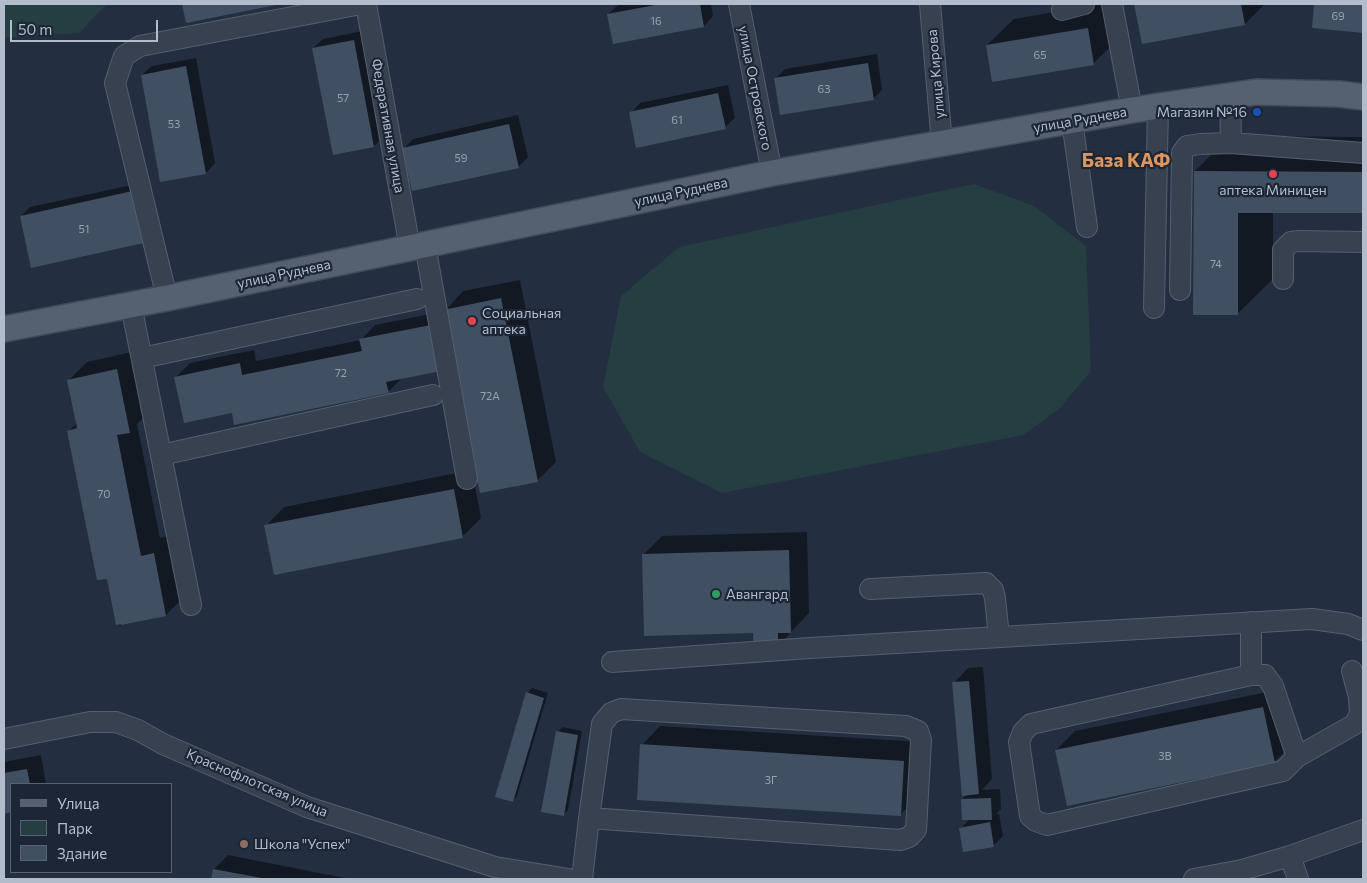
<!DOCTYPE html>
<html>
<head>
<meta charset="utf-8">
<style>
  body { margin:0 }
  #map { position:relative; width:1367px; height:883px; overflow:hidden; background:#232f41; font-family:Commissioner,sans-serif }
  canvas { display:block }
  .frame { position:absolute; inset:0; border:5px solid #b3bccb; pointer-events:none }
  .legend { position:absolute; left:10px; top:783px; width:162px; height:90px; box-sizing:border-box; background:#1c2636; border:1px solid #586272; margin:0; padding:6px 9px; list-style:none; font-size:15px; color:#b3bccb }
  .legend li { display:flex; align-items:center; gap:10px; height:25px }
  .legend b { width:25px; border:1px solid #586272 }
  .scale { position:absolute; left:10px; top:20px; width:148px; height:22px; box-sizing:border-box; border:2px solid #b3bccb; border-top:0; padding-left:6px; font-size:15px; line-height:18px; white-space:nowrap; color:#b3bccb; -webkit-text-stroke:4px #1c2636; paint-order:stroke }
</style>
</head>
<body>
<div id="map">
<canvas width="1367" height="883"></canvas>
<div class="frame"></div>
<ul class="legend">
<li><b style="height:6px;background:#556071"></b>Улица</li>
<li><b style="height:14px;background:#253e42"></b>Парк</li>
<li><b style="height:14px;background:#414f63"></b>Здание</li>
</ul>
<div class="scale">50 m</div>
</div>
<script>
const g = document.querySelector('canvas').getContext('2d');
g.lineJoin = 'round';
function fillPath(path, color) { g.fillStyle = color; g.fill(path, 'evenodd'); }
const shape = rows => new Path2D(rows.map(r => 'M' + r).join(''));
function trace(path, color, width, dash) { g.strokeStyle = color; g.lineWidth = width; g.lineCap = dash ? 'butt' : 'round'; g.setLineDash(dash || []); g.stroke(path); }
function label(font, color, halo, rows, align = 'center') {
  g.font = font + ' Commissioner,sans-serif'; g.lineWidth = 4.5; g.setLineDash([]); g.textBaseline = 'middle'; g.strokeStyle = halo; g.fillStyle = color; for (const [text, x, y, turn = 0] of rows) {
    g.save(); g.translate(x, y); g.rotate((+turn || 0) * Math.PI / 180); g.textAlign = isNaN(turn) ? turn : align; if (halo) g.strokeText(text, 0, 0); g.fillText(text, 0, 0); g.restore();
  }
}
const green = shape([
  [4,4,107,4,79,33,4,38],
  [974,184,1034,206,1086,246,1091,371,1059,409,1023,435,722,493,640,452,603,387,621,296,679,247]
]);
const shadow = shape([
  [184,4,274,4,187,21],
  [625,4,711,4,713,16,704,26,608,14,618,5],
  [1101,4,1114,4,1120,37,1093,64,987,45,1014,19],
  [1135,4,1265,4,1245,24,1143,43],
  [1315,4,1363,4,1363,32,1313,26],
  [363,31,383,137,374,146,313,48,323,39],
  [877,54,882,90,873,99,776,78,785,69],
  [196,58,215,163,206,173,161,181,142,75,152,66],
  [728,85,735,118,725,127,631,113,640,103],
  [518,115,528,157,518,167,404,148,413,139],
  [1230,136,1363,137,1363,212,1273,211,1273,279,1237,314,1195,171],
  [146,182,147,241,21,216,30,207],
  [520,280,556,462,537,481,454,356,402,378,388,392,233,412,176,377,190,363,254,350,256,361,361,340,375,325,445,311,463,291],
  [136,351,148,413,137,424,160,538,172,535,185,596,166,615,108,577,69,431,77,423,69,380,87,362],
  [472,470,481,518,462,537,266,526,284,507],
  [807,532,809,613,778,646,754,632,643,555,662,536],
  [983,667,992,779,982,790,1000,789,1001,809,996,814,999,814,1003,836,993,846,961,828,970,819,962,799,968,794,954,683,968,668],
  [532,688,548,693,517,796,513,801,527,693],
  [1282,689,1293,743,1274,762,1056,750,1075,731],
  [660,726,922,742,919,796,900,815,642,745],
  [562,727,582,731,568,810,563,815,558,732],
  [41,755,46,784,11,784,11,811,4,813,4,762],
  [228,855,350,879,212,879,214,869]
]);
const building = shape([
  [182,4,276,4,276,5,186,23],
  [661,4,700,4,704,27,613,44,607,14],
  [1134,4,1241,4,1245,25,1142,44],
  [1314,4,1363,4,1363,33,1312,28],
  [1088,28,1094,65,992,82,986,45],
  [354,40,374,147,333,155,312,48],
  [868,63,874,100,780,115,774,78],
  [186,66,206,174,160,182,141,75],
  [718,93,726,129,636,148,629,112],
  [509,124,519,168,412,191,402,148],
  [1194,171,1363,172,1363,213,1238,213,1238,315,1193,315],
  [137,190,148,242,31,268,20,216],
  [501,298,538,482,480,493,443,310],
  [431,325,441,371,386,382,389,393,234,425,232,413,184,423,174,377,240,363,242,375,362,351,359,339],
  [117,369,130,433,117,435,141,556,154,553,166,616,121,625,121,624,116,625,107,579,97,580,67,431,77,428,67,380],
  [454,489,463,538,274,575,264,525],
  [789,550,791,633,778,633,778,647,754,648,753,633,644,636,642,554],
  [969,681,979,794,962,796,952,682],
  [526,692,544,698,513,802,495,797],
  [1263,707,1275,763,1067,806,1055,750],
  [556,731,578,735,564,816,541,812],
  [640,744,904,761,901,816,637,800],
  [27,769,30,784,11,784,11,812,4,814,4,773],
  [991,798,992,820,962,820,961,799],
  [990,822,994,847,963,852,959,828],
  [213,869,262,878,262,879,211,879]
]);
const minor = shape([
  [366,4,410,248],
  [739,4,772,173],
  [930,4,942,144],
  [1112,4,1132,110],
  [1062,10,1084,4],
  [1230,96,1231,143],
  [1072,121,1087,227],
  [425,245,467,479],
  [1283,279,1283,250,1291,242,1299,241,1363,242],
  [1180,290,1182,153,1187,146,1200,144,1231,143,1363,153],
  [167,298,115,83,124,56,140,46,361,4],
  [131,305,191,605],
  [1154,308,1158,106],
  [142,358,417,299],
  [161,455,433,395],
  [870,589,986,583,993,590,995,598,999,637],
  [612,662,810,648,1312,619,1348,624,1363,630],
  [1251,675,1031,724,1023,732,1019,742,1030,816,1036,821,1047,825,1283,771,1297,757,1273,686,1265,675,1251,675,1251,622],
  [4,739,90,722,116,722,138,730,163,744,307,807,495,867,569,879],
  [1297,757,1355,724,1360,713,1359,697,1352,671],
  [1290,856,1298,879],
  [582,879,589,818,602,724,611,713,621,709,906,726,918,731,921,740,916,830,909,837,900,840,589,818],
  [1194,879,1242,870,1290,856,1363,830]
]);
const major = shape([
  [4,329,167,298,772,173,1132,110,1256,92,1339,94,1363,97]
]);
const markers = [
  [1257,112,5,"#1a4fb4"],
  [1273,174,5,"#e0444e"],
  [472,321,5,"#e0444e"],
  [716,594,5,"#2e9e5b"],
  [244,844,5,"#8d6e63"]
];
const numberNames = [
  ["69",1338,16],
  ["16",656,21],
  ["65",1040,55],
  ["63",824,89],
  ["57",343,98],
  ["61",677,120],
  ["53",174,124],
  ["59",461,158],
  ["51",84,229],
  ["74",1216,264],
  ["72",341,373],
  ["72А",490,396],
  ["70",104,494],
  ["3В",1165,756],
  ["3Г",771,780]
];
const streetNames = [
  ["улица Кирова",936,74,-95],
  ["улица Островского",755,88,79],
  ["улица Руднева",1080,120,-10],
  ["Федеративная улица",388,126,80],
  ["улица Руднева",681,192,-12],
  ["улица Руднева",284,274,-12],
  ["Краснофлотская улица",257,783,23]
];
const poiNames = [
  ["Магазин №16",1247,112,"right"],
  ["аптека Миницен",1273,190,"center"],
  ["Социальная",482,313],
  ["аптека",482,329],
  ["Авангард",726,594],
  ["Школа \"Успех\"",254,844]
];
const districtNames = [
  ["База КАФ",1126,161]
];
fillPath(green, '#253e42');
fillPath(shadow, '#0007');
fillPath(building, '#414f63');
trace(minor, '#555f6e', 22);
trace(major, '#404a5a', 28);
trace(minor, '#374150', 20);
trace(major, '#556071', 25);
for (const [x, y, r, color] of markers) { const dot = new Path2D(); dot.arc(x, y, r, 0, 2 * Math.PI); g.fillStyle = color; g.fill(dot); trace(dot, '#1c2636', 2); }
label('11px', '#96a1b1', null, numberNames);
label('14px', '#b3bccb', '#1c2636', streetNames);
label('14px', '#b3bccb', '#1c2636', poiNames, 'left');
label('bold 19px', '#de965c', '#1c2636', districtNames);
</script>
</body>
</html>
